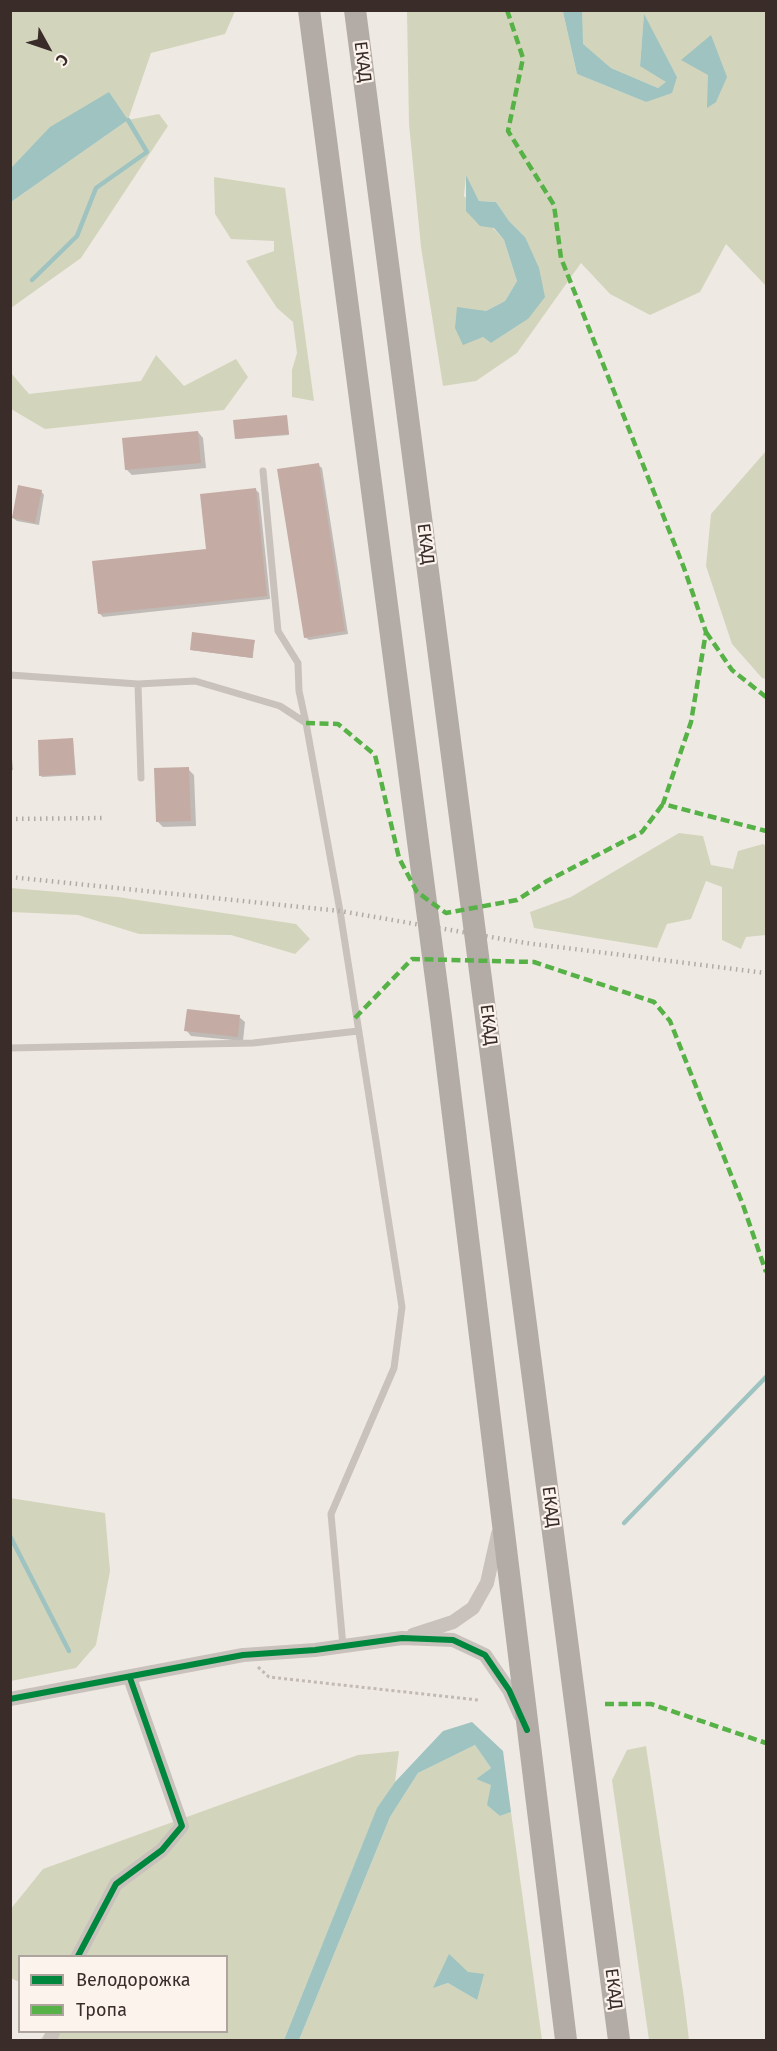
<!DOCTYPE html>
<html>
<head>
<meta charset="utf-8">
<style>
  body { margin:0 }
  #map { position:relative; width:777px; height:2051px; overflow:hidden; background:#efe9e3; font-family:"Fira Sans",sans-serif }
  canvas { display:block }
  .frame { position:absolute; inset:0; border:12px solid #3a2d29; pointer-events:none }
  .legend { position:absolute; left:18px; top:1955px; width:210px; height:78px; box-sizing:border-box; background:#fbf3ec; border:2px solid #aea49e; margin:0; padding:8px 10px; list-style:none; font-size:18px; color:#3a2d29 }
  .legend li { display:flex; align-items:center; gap:12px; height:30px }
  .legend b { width:30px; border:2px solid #aea49e }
  .north { position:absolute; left:18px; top:18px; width:60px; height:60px; -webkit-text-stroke:4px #fbf3ec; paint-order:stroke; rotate:130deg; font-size:16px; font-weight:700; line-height:24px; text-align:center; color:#3a2d29 }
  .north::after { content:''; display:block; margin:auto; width:21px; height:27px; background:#3a2d29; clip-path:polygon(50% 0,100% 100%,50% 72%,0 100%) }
</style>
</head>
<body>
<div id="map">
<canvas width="777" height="2051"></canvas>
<div class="frame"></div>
<ul class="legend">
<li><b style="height:8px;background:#00873e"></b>Велодорожка</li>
<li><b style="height:8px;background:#56b246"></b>Тропа</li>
</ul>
<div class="north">С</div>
</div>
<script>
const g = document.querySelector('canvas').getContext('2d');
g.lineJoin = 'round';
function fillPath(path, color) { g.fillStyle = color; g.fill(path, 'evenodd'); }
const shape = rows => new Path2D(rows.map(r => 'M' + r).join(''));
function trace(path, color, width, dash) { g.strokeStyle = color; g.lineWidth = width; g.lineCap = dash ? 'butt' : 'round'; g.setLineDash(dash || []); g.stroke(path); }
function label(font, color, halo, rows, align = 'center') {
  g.font = font + ' "Fira Sans",sans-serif'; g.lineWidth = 4.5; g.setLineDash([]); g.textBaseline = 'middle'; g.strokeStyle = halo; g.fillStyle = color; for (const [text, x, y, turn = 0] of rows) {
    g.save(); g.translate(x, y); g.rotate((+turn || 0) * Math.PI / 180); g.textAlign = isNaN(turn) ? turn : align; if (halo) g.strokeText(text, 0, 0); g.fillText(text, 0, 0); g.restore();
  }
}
const green = shape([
  [10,11,235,11,225,34,151,53,128,120,159,114,168,126,81,258,11,308,11,202,128,120,51,127,11,168],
  [407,11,567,11,563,12,577,74,646,102,677,77,644,16,640,65,667,82,658,88,611,68,582,44,582,11,766,11,766,286,726,244,700,292,650,315,610,294,581,263,517,353,476,381,443,386,421,247,409,124],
  [466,176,479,201,496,202,509,221,525,237,528,319,491,343,483,337,486,311,505,301,517,281,504,240,464,196],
  [214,177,285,188,314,401,292,397,292,370,297,353,293,322,277,308,246,261,274,251,274,241,231,239,215,214],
  [156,355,184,386,236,359,248,377,224,410,45,429,11,409,11,373,29,394,141,381],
  [766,451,766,679,762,678,732,644,706,566,711,514],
  [679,833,703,836,711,865,733,869,738,851,763,844,766,846,766,935,746,937,741,949,722,940,722,887,706,881,691,919,667,924,657,948,534,928,530,912,571,897],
  [11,888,118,897,296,924,310,939,295,954,231,935,139,934,78,915,11,912],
  [10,1498,105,1513,110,1571,96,1645,76,1668,11,1681],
  [475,1745,491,1768,476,1779,491,1784,500,1816,511,1812,542,2040,299,2040,390,1817,418,1773],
  [468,1972,477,2000,448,1983,434,1988],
  [646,1746,684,1998,689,2040,649,2040,612,1780,627,1750],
  [399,1751,395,1782,377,1809,284,2040,40,2040,46,2032,226,2032,226,1956,20,1956,19,1982,11,1978,10,1910,43,1869,358,1755]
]);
const water = shape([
  [582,11,583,44,611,68,658,88,666,82,640,66,644,14,677,77,672,93,646,102,577,74,563,12],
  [711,35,727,77,716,102,707,108,708,75,681,60],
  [109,92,128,120,11,202,11,168,50,127],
  [466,175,479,201,496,202,509,221,525,237,539,268,545,297,528,319,491,343,483,337,463,345,455,328,457,307,486,311,505,301,517,281,504,240,494,228,480,226,466,211],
  [472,1722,503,1751,511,1812,500,1816,487,1805,491,1785,476,1779,491,1768,475,1745,418,1773,390,1817,299,2040,284,2040,377,1808,395,1782,443,1731],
  [449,1954,468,1972,484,1974,477,2000,448,1983,433,1988]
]);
const shadow = shape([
  [286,417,289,435,236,439],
  [198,432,203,438,206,468,132,475,126,469],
  [318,465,322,468,348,634,309,640,305,637],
  [255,489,259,493,270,599,103,617,99,613,208,550],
  [41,491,44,495,39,525,17,521,13,518],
  [254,641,253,658,191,650],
  [10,737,13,770,10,770],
  [73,739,76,775,42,777,41,776],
  [188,769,194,775,196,826,163,827,158,822],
  [239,1017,245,1022,243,1041,191,1036,186,1030]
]);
const stream = shape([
  [32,280,77,236,96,188,147,152,128,120],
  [624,1523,766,1377],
  [10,1536,69,1651]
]);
const building = shape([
  [287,415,289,434,235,439,233,420],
  [198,431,201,463,125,470,122,438],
  [319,463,345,631,304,638,277,469],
  [18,485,42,490,35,523,12,518],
  [256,488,267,596,98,614,92,561,206,549,200,494],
  [192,632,255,640,252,658,190,650],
  [73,738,75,774,39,776,38,740],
  [189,767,191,821,156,822,154,768],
  [187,1009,240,1015,238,1037,184,1031]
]);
const path = shape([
  [258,1667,269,1677,478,1700]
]);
const service = shape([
  [263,471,278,631,298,663,299,691,306,723],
  [10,675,138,684,195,681,280,706,306,723,340,911,402,1307,394,1368,331,1514,343,1646],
  [138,684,141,778],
  [10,1048,253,1043,358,1031]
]);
const minor = shape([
  [413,1635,453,1622,473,1608,487,1583,498,1534],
  [10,1699,243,1655,315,1650,402,1638,453,1640,485,1655,509,1690,520,1715],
  [78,1956,116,1884,162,1850,182,1826,130,1678],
  [50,2040,53,2032]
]);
const trunk = shape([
  [309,10,441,1017,566,2040],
  [355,10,619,2040]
]);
const rail = shape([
  [10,819,104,818],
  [10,877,340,911,526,943,766,973]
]);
const quiet = shape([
  [507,10,523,58,508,131,554,205,561,258,684,568,706,632,691,722,663,804,766,831],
  [706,632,732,670,766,697],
  [306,723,338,724,375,755,399,858,417,892,446,913,517,900,547,881,642,832,663,804],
  [355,1018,412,959,534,962,654,1002,670,1021,743,1205,766,1272],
  [605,1704,651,1704,766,1743]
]);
const cycleway = shape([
  [10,1699,243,1655,315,1650,402,1638,453,1640,485,1655,509,1690,527,1730],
  [78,1956,116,1884,162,1850,182,1826,130,1678]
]);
const streetNames = [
  ["ЕКАД",362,62,83],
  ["ЕКАД",425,544,83],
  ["ЕКАД",488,1025,83],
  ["ЕКАД",550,1507,83],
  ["ЕКАД",613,1989,83]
];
fillPath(green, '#d2d5bc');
fillPath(water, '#9ec3c0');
fillPath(shadow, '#0003');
trace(stream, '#9ec3c0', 4.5);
fillPath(building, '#c4aba4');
trace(path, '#c2b9b4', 3, [3, 3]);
trace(service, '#c9c1bc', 7);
trace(minor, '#c9c1bc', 14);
trace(trunk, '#b3aca6', 22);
trace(rail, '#b1aaa6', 4.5, [1.5, 4.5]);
trace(quiet, '#56b246', 4.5, [9, 4.5]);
trace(cycleway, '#00873e', 6);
label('18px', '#3a2d29', '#fbf3ec', streetNames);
</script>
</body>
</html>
